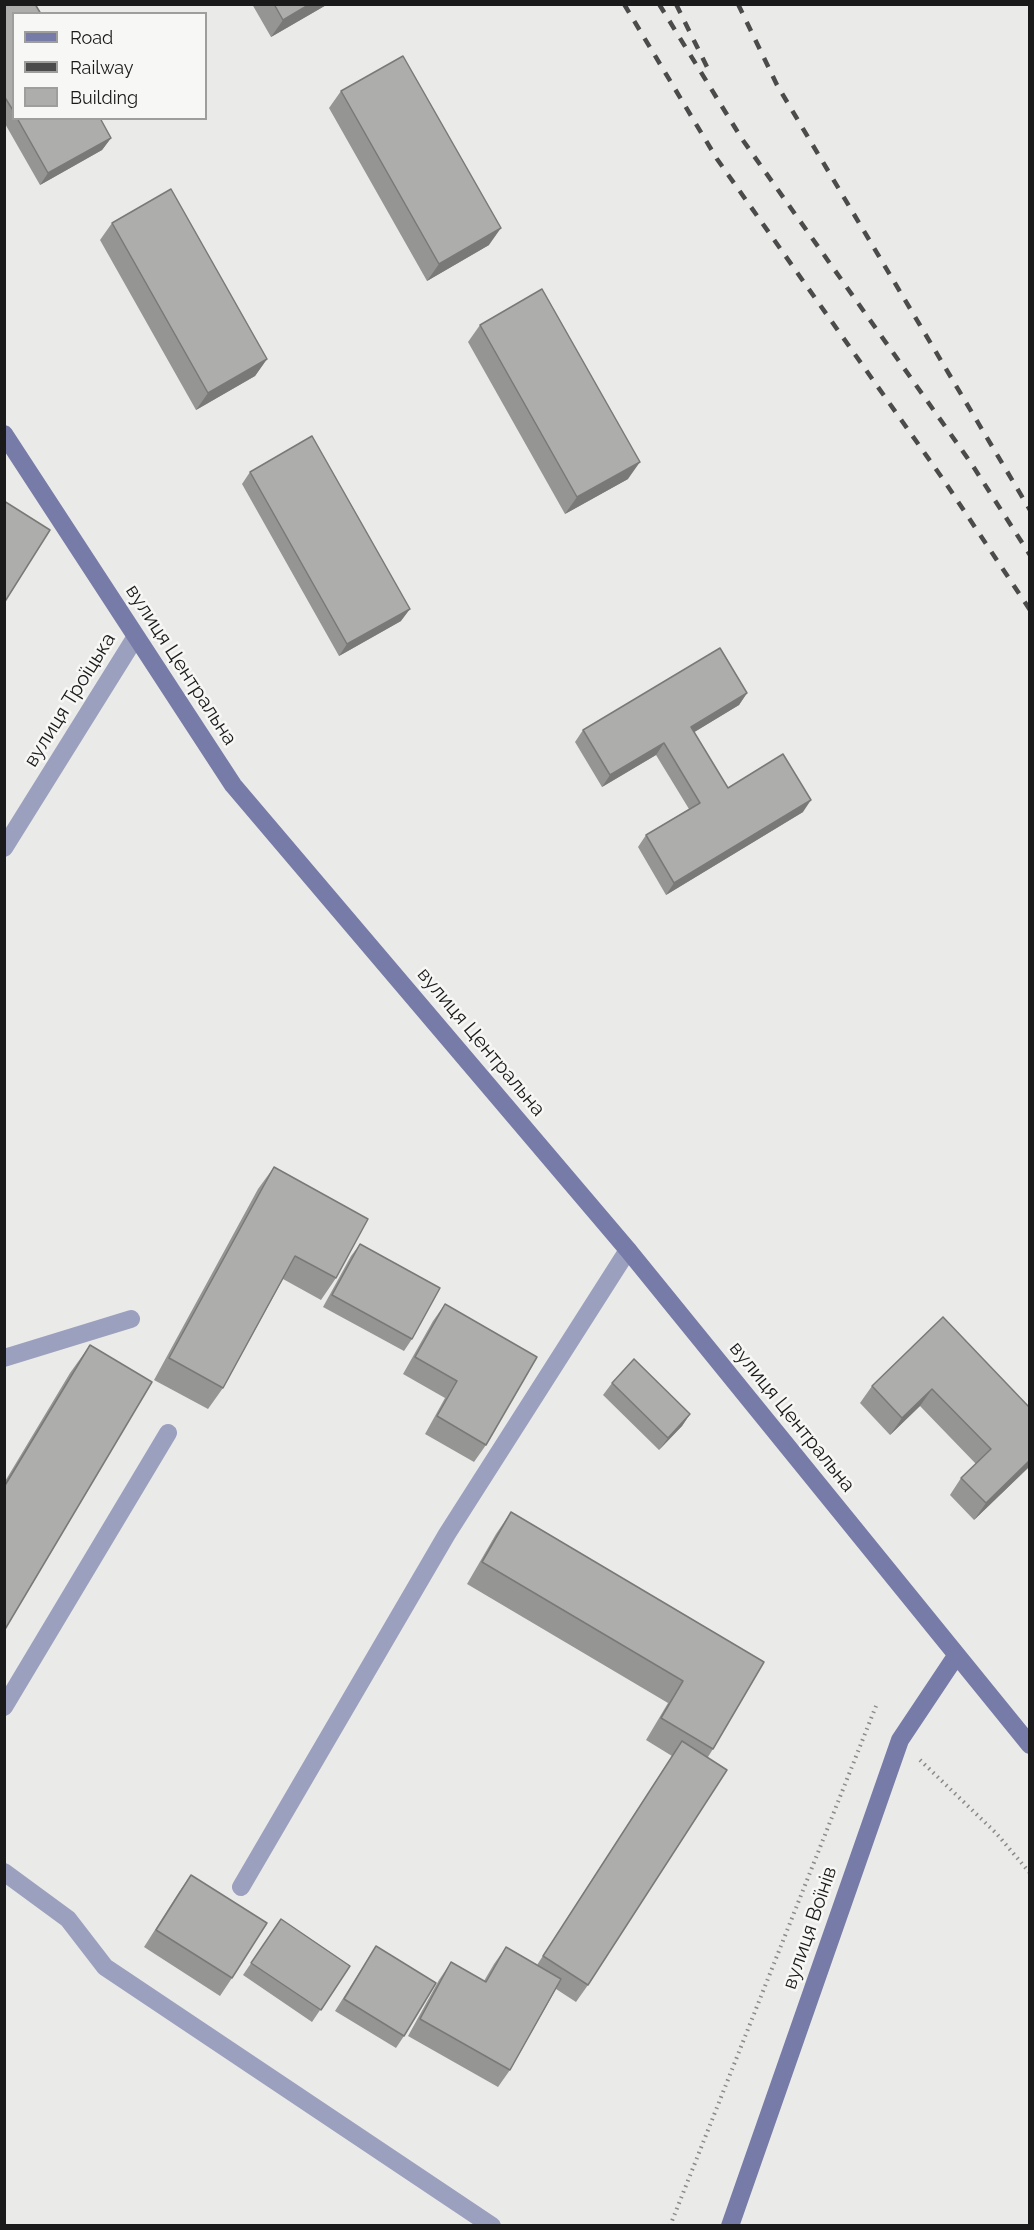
<!DOCTYPE html>
<html>
<head>
<meta charset="utf-8">
<style>
  body { margin:0 }
  #map { position:relative; width:1034px; height:2230px; overflow:hidden; background:#eaebe8; font-family:Raleway,sans-serif }
  canvas { display:block }
  .frame { position:absolute; inset:0; border:6px solid #191a19; pointer-events:none }
  .legend { position:absolute; left:12px; top:12px; width:195px; height:108px; box-sizing:border-box; background:#f7f8f5; border:2px solid #9e9f9d; margin:0; padding:8px 10px; list-style:none; font-size:18px; color:#191a19 }
  .legend li { display:flex; align-items:center; gap:12px; height:30px }
  .legend b { width:30px; border:2px solid #9e9f9d }
</style>
</head>
<body>
<div id="map">
<canvas width="1034" height="2230"></canvas>
<div class="frame"></div>
<ul class="legend">
<li><b style="height:8px;background:#777ba8"></b>Road</li>
<li><b style="height:8px;background:#4a4b4a"></b>Railway</li>
<li><b style="height:16px;background:#adaeab"></b>Building</li>
</ul>
</div>
<script>
const g = document.querySelector('canvas').getContext('2d');
g.lineJoin = 'round';
const shape = rows => new Path2D(rows.map(r => 'M' + r).join(''));
function trace(path, color, width, dash) { g.strokeStyle = color; g.lineWidth = width; g.lineCap = dash ? 'butt' : 'round'; g.setLineDash(dash || []); g.stroke(path); }
function fillPath(path, color) { g.fillStyle = color; g.fill(path, 'evenodd'); }
function label(font, color, halo, rows, align = 'center') {
  g.font = font + ' Raleway,sans-serif'; g.lineWidth = 5; g.setLineDash([]); g.textBaseline = 'middle'; g.strokeStyle = halo; g.fillStyle = color; for (const [text, x, y, turn = 0] of rows) {
    g.save(); g.translate(x, y); g.rotate((+turn || 0) * Math.PI / 180); g.textAlign = isNaN(turn) ? turn : align; if (halo) g.strokeText(text, 0, 0); g.fillText(text, 0, 0); g.restore();
  }
}
const path = shape([
  [920,1760,996,1833,1030,1873],
  [670,2226,876,1706]
]);
const lane = shape([
  [4,1358,131,1319],
  [4,1707,168,1433],
  [4,1872,68,1919,105,1967,492,2226],
  [241,1887,447,1534,628,1250]
]);
const street = shape([
  [4,848,135,638]
]);
const secondary = shape([
  [4,434,233,785,628,1250,1030,1745],
  [730,2226,900,1740,956,1656]
]);
const rail = shape([
  [624,4,717,159,945,482,1030,610],
  [659,4,742,139,971,463,1030,555],
  [676,4,708,69],
  [738,4,777,85,1030,510]
]);
const wall = shape([
  [4,4,14,14,14,118,100,118,111,138,102,150,40,185,4,122],
  [252,4,328,4,271,37],
  [341,91,489,245,427,281,329,108],
  [112,223,267,359,255,376,196,410,100,240],
  [480,325,628,479,565,514,468,342],
  [250,472,401,621,339,656,242,484],
  [747,693,739,705,694,732,728,788,803,812,666,895,638,847,646,835,689,809,656,755,602,787,575,742,583,730],
  [274,1167,336,1278,321,1300,283,1279,223,1388,208,1409,154,1380,258,1189],
  [360,1244,412,1339,404,1351,323,1307,351,1256],
  [445,1304,486,1445,474,1462,425,1434,445,1398,403,1374,433,1321],
  [943,1317,1029,1467,974,1520,950,1495,961,1478,976,1464,920,1406,890,1435,860,1403,872,1386],
  [90,1345,4,1631,4,1483,70,1373],
  [612,1383,690,1414,682,1426,659,1450,603,1395],
  [511,1512,764,1662,713,1749,708,1757,588,1985,576,2002,556,1989,510,2070,498,2087,408,2036,439,1980,451,1962,484,1981,494,1964,506,1947,537,1965,672,1756,646,1740,668,1703,467,1584,496,1534],
  [191,1875,232,1978,220,1996,144,1947,179,1892],
  [281,1919,350,1966,312,2022,243,1975],
  [376,1946,404,2036,396,2048,335,2011]
]);
const shadedWall = shape([
  [310,4,328,4,271,37,283,20],
  [111,138,102,150,40,185,48,173],
  [501,228,489,245,427,281,439,264],
  [267,359,255,376,196,410,208,393],
  [640,462,628,479,565,514,577,497],
  [410,609,401,621,339,656,347,644],
  [747,693,739,705,683,739,691,727],
  [664,743,656,755,602,787,610,775],
  [811,800,803,812,666,895,674,883],
  [932,1389,920,1406,890,1435,902,1418],
  [690,1414,682,1426,659,1450,668,1438],
  [1029,1461,1029,1467,974,1520,986,1503]
]);
const building = shape([
  [4,4,35,4,41,14,14,14,14,112,4,96,4,4],
  [274,4,310,4,283,20,274,4],
  [403,56,501,228,439,264,341,91,403,56],
  [17,118,100,118,111,138,48,173,17,118],
  [171,189,267,359,208,393,112,223,171,189],
  [542,289,640,462,577,497,480,325,542,289],
  [312,436,410,609,347,644,250,472,312,436],
  [4,501,50,530,4,603,4,501],
  [720,648,747,693,691,727,728,788,783,754,811,800,674,883,646,835,700,803,664,743,610,775,583,730,720,648],
  [274,1167,368,1219,336,1278,295,1256,223,1388,169,1358,274,1167],
  [360,1244,440,1288,412,1339,332,1295,360,1244],
  [445,1304,537,1357,486,1445,437,1416,457,1381,415,1357,445,1304],
  [943,1317,1029,1407,1029,1461,986,1503,961,1478,991,1449,932,1389,902,1418,872,1386,943,1317],
  [90,1345,152,1382,4,1631,4,1487,90,1345],
  [634,1359,690,1414,668,1438,612,1383,634,1359],
  [511,1512,764,1662,713,1749,661,1718,683,1681,482,1562,511,1512],
  [682,1741,727,1770,588,1985,543,1956,682,1741],
  [191,1875,267,1923,232,1978,156,1930,191,1875],
  [281,1919,350,1966,321,2010,251,1963,281,1919],
  [376,1946,436,1983,404,2036,344,1999,376,1946],
  [506,1947,561,1979,510,2070,420,2019,451,1962,486,1982,506,1947]
]);
const streetNames = [
  ["вулиця Центральна",181,665,57],
  ["вулиця Троїцька",70,700,-58],
  ["вулиця Центральна",481,1042,50],
  ["вулиця Центральна",792,1417,51],
  ["вулиця Воїнів",810,1928,-71]
];
trace(path, '#8a8b89', 4, [1.5, 4.5]);
trace(lane, '#9ca0bf', 18);
trace(street, '#9ca0bf', 18);
trace(secondary, '#777ba8', 18);
trace(rail, '#4a4b4a', 4.5, [10, 10]);
fillPath(wall, '#959693');
fillPath(shadedWall, '#797a78');
fillPath(building, '#adaeab');
trace(building, '#797a78', 1.5);
label('20px', '#191a19', '#f7f8f5', streetNames);
</script>
</body>
</html>
